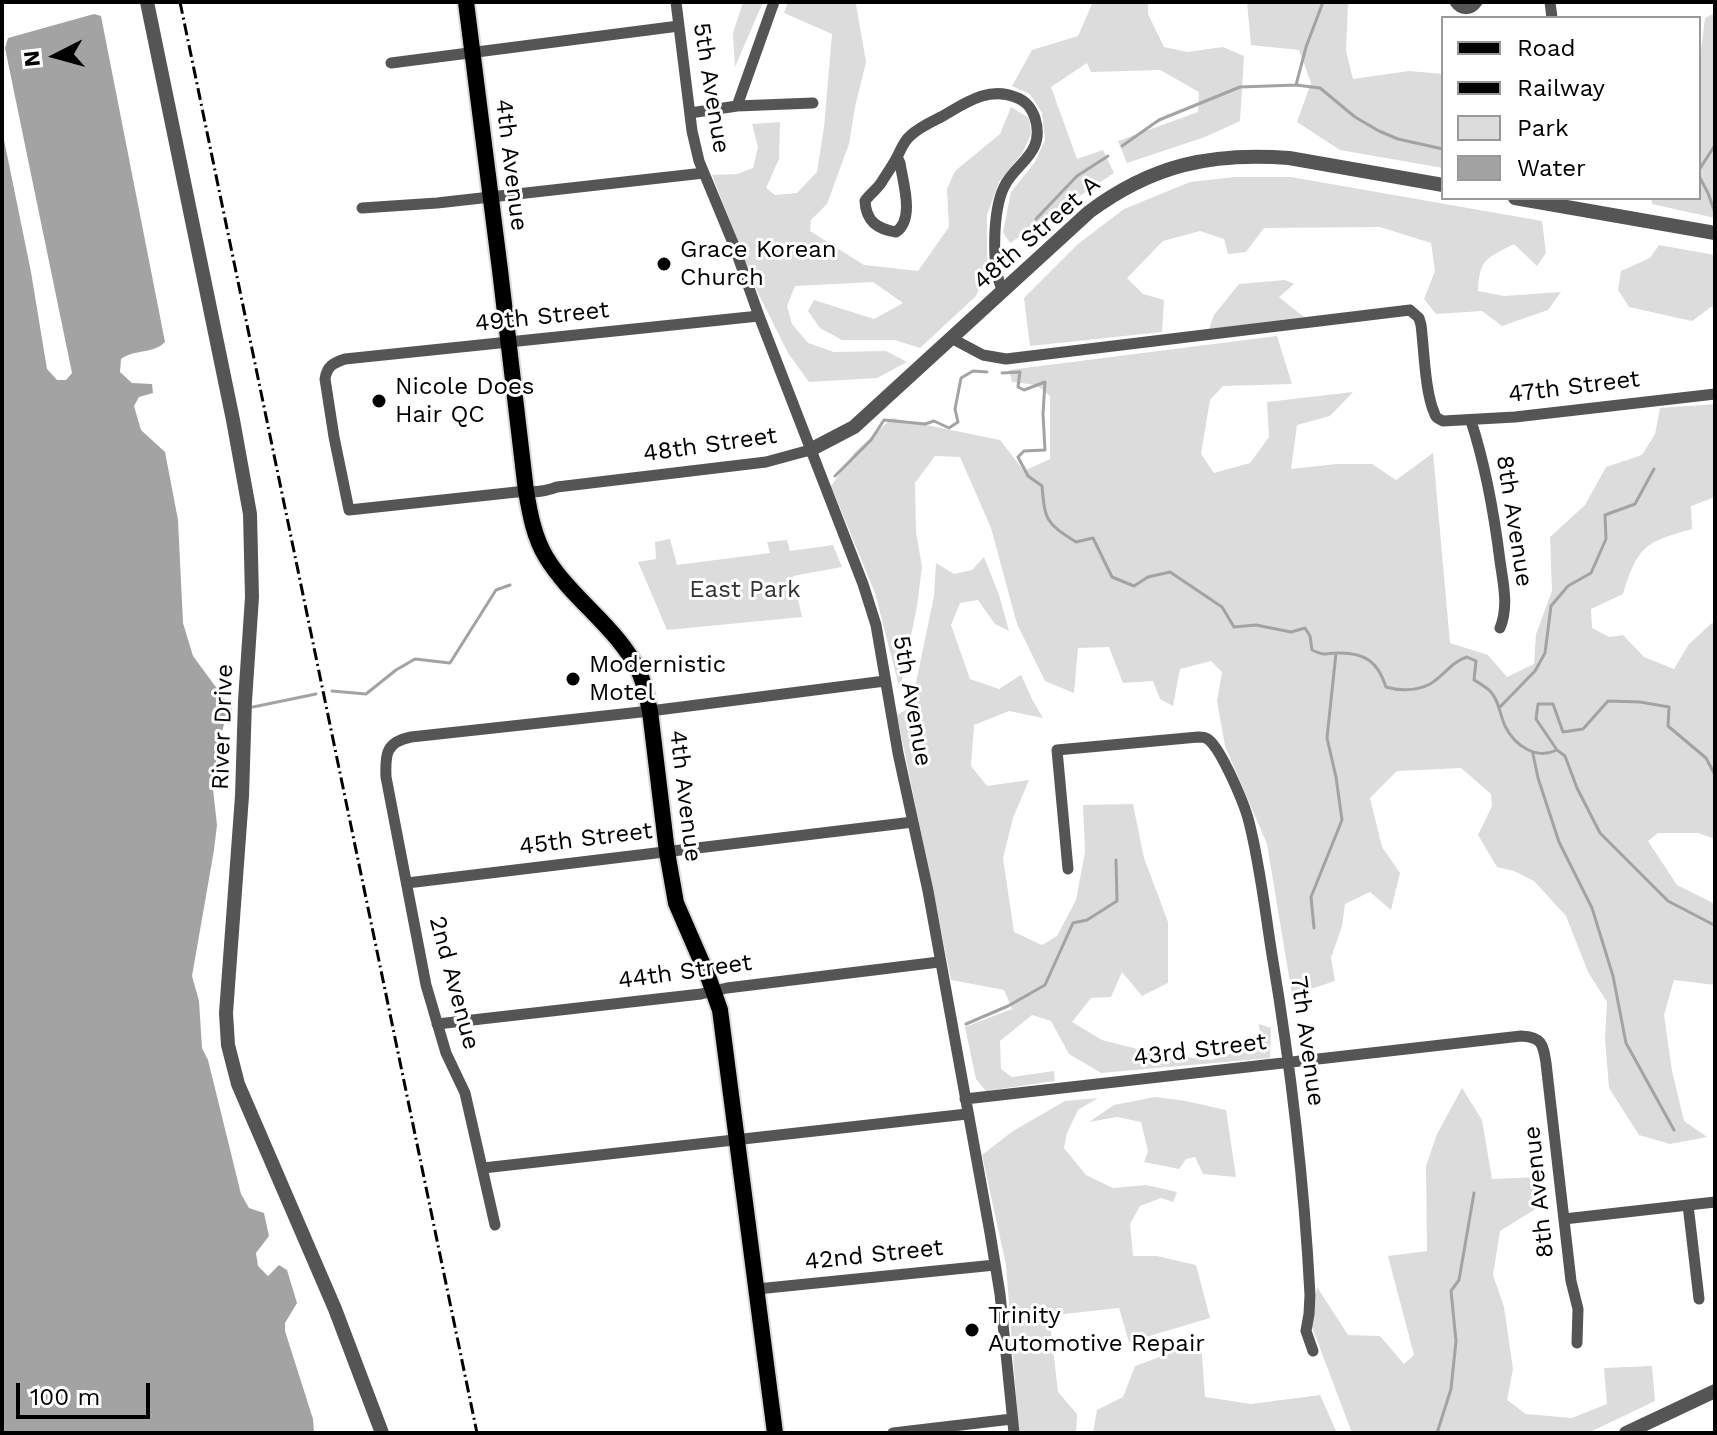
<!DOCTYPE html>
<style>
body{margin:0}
#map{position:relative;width:1717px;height:1435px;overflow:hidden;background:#fff;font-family:"Work Sans",sans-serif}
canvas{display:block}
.frame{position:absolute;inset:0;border:4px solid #000;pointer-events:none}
.legend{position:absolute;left:1441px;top:16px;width:260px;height:184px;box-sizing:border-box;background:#fff;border:2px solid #999;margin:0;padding:10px 14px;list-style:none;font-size:24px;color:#000}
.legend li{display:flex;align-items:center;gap:16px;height:40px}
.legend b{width:40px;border:2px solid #999}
.north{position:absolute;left:16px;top:16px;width:80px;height:80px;-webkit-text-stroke:6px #fff;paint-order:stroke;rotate:264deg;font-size:22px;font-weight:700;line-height:32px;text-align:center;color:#000}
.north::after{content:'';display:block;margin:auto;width:28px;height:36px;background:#000;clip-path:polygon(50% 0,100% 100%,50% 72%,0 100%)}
.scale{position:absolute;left:16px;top:1383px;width:134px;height:36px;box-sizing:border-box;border:4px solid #000;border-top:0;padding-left:10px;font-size:24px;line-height:28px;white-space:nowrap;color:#000;-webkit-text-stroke:6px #fff;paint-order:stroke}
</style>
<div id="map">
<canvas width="1717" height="1435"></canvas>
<div class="frame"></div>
<ul class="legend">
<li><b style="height:10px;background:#000"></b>Road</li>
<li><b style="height:10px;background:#000"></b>Railway</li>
<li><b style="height:22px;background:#dcdcdc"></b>Park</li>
<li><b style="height:22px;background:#a3a3a3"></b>Water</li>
</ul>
<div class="north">N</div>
<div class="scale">100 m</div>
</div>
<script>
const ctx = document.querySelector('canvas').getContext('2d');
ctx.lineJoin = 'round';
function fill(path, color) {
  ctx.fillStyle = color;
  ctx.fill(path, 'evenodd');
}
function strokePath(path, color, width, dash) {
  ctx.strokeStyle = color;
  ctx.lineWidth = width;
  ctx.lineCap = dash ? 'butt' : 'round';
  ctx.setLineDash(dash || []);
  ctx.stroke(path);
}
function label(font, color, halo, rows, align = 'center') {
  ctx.font = font + ' "Work Sans",sans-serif';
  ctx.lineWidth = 6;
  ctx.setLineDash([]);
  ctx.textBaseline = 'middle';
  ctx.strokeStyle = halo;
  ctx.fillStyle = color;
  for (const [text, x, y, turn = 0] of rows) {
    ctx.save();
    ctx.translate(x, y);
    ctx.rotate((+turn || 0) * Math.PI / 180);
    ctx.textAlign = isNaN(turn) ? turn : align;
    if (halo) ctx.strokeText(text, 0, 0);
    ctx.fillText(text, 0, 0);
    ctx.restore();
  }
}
const green = new Path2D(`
 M743 2H763L735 67 733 33Z
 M788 2H855L856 4 866 62 855 107 849 144 827 204 811 220 810 231 864 265 918 271 949 227 947 189 955 171 1000 134 1011 107 1029 118 1031 134 1023 152 999 182 987 215V272L976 296 920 348 895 340H842L820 328 808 311 814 300 874 319 903 303 873 282 795 286 787 306 792 324 808 343 834 352 886 351 907 362 877 378 809 382 788 353 756 289 712 175 737 174 753 168 758 147 752 124 780 122 779 159 766 188 775 195 797 193 817 172 824 127 832 34 784 13Z
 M1093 2H1148V14L1164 47 1187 52 1223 47 1244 56 1240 121 1205 137 1127 163 1118 141 1198 112 1199 92 1160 70 1091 72 1087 63 1051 87 1077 159 1103 150 1114 173 1010 243 1003 232 1011 192 1035 162 1045 140 1042 113 1030 94 1012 86 1032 50 1078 36Z
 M1247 2H1352L1348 4 1346 51 1353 79 1409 71 1443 74V168L1340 150 1297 122 1311 83 1299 50 1251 45Z
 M1715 13V218L1652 204 1651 198H1699V66L1705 18Z
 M1235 177H1291L1542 221 1546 253 1537 266 1514 244C1487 258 1479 259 1478 291L1504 296 1561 292 1548 310 1502 326 1482 311 1436 314 1424 299 1435 271 1431 243 1380 227 1264 228 1246 252 1228 254 1224 239 1200 231 1163 241 1127 278 1143 294 1164 300 1162 332 1030 346 1024 298 1078 244 1124 209 1190 182Z
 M1659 245 1715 255V308L1711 307 1692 321 1629 307 1618 290 1621 271 1650 258Z
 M1285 280 1294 284 1279 297 1304 317 1209 329 1214 315 1239 284Z
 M1277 336 1292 384 1223 386 1210 400 1201 454 1214 473 1250 463 1269 437 1267 402 1353 392 1330 416 1297 425 1291 469 1337 464H1372L1396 480 1433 453 1450 643 1488 655 1507 677 1534 664 1536 634 1552 591 1550 537 1585 505 1606 467 1642 455 1655 434 1660 408 1715 404V497L1691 506 1692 529C1645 542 1638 546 1623 594L1591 609 1592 628 1609 637 1623 635 1644 657 1674 669 1689 644 1712 623H1715V839L1698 833H1658L1648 841 1677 885 1715 904V985L1674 980 1664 1015 1672 1071 1684 1121 1707 1137 1670 1144 1639 1135 1609 1088 1605 1039 1607 1002 1588 972 1566 916 1534 881 1514 871 1497 867 1478 835 1492 806 1491 794 1461 768 1397 771 1370 798 1382 847 1400 873 1391 910 1370 892 1345 904 1342 926 1331 958 1335 981 1292 995 1267 844 1225 746 1217 701 1222 672 1211 661 1180 669 1173 706 1160 699 1153 681 1123 683 1109 647 1078 648 1074 693 1045 681 1017 624 991 528 960 457 935 456 915 483 916 532 922 567 917 606 900 690 875 593 831 486 855 452 892 418 1000 440 1024 471 1050 459V396L1036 385 1012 382 1009 370Z
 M670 539 677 565 770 553 767 542 787 540 790 551 833 545 842 567 793 576 802 617 667 630 638 562 656 559 655 542Z
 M984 557 999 595 1009 631 995 624 978 600 960 603 951 625 970 679 999 689 1021 675 1033 701 1043 718 1009 711 974 725 971 766 987 786 1029 780 1013 818 1003 858 1014 932 1042 945 1057 936 1076 900 1085 852 1083 805 1133 804 1144 858 1168 922V983L1142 996 1122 972 1111 997 1091 998 1072 1022 1102 1040 1153 1053 1211 1060 1261 1044 1259 1024 1271 1028 1270 1058 1101 1073 1069 1054 1051 1021 1032 1015 1000 1041 1001 1069 1012 1077 1054 1071 1055 1081 986 1091 976 1079 965 1027 1012 1009 1004 990 951 980 897 715 911 707 934 596 936 563 954 574 972 570Z
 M1462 1088 1482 1120 1492 1179 1537 1177V1208L1500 1231 1493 1275 1504 1307 1513 1369 1507 1400 1526 1414 1572 1418 1607 1404 1604 1368 1652 1366 1655 1401 1588 1433H1352L1312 1327 1317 1287 1348 1335 1380 1336 1404 1364 1414 1355 1388 1256 1427 1251 1426 1166 1437 1134Z
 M1155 1097 1186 1101 1226 1110 1236 1177 1203 1174 1195 1157 1186 1159 1179 1169 1144 1162 1148 1151 1141 1122 1117 1117 1089 1122 1114 1105Z
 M1098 1098 1078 1110 1067 1133 1064 1148 1086 1175 1113 1188 1146 1185 1177 1192 1173 1202 1161 1198 1140 1206 1130 1224 1133 1256H1157L1196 1265 1210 1318 1129 1342 1119 1308 1064 1314 1050 1323 1058 1392 1077 1414 1076 1433H1019L1006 1265 982 1155 1013 1131 1065 1101Z
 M1201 1342 1205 1397 1251 1404 1320 1395 1337 1433H1093L1097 1410 1123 1397 1135 1366Z`);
const water = new Path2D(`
 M94 14 101 16 165 342C154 354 134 349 121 359L120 372 132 383 152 384 153 393 139 397 134 406 141 430 165 452 178 520 183 623 193 656 232 709 224 724 217 753 213 789 217 825 214 850 192 976 199 1001 202 1048 208 1060 241 1194 249 1208 264 1213 269 1236 256 1253 258 1266 268 1276 279 1265 287 1270 297 1303 285 1323V1331L313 1419 314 1433H2V130L31 272 47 369 57 380H66L72 373 5 48 8 38Z`);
const stream = new Path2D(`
 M1296 85 1306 47 1323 2
 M1122 146 1159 120 1240 87 1296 85 1320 88 1355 117 1379 131 1398 139 1443 149
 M1699 170 1715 145
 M1699 176 1708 193 1715 213
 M1036 219 1077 176 1108 156
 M1002 373 1020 372 1018 387 1024 390 1045 382 1043 414 1045 450 1024 451 1018 457 1028 476 1042 486C1045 521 1046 523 1076 542L1093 538 1112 577 1134 586 1148 577 1170 572 1222 607 1234 627 1256 625 1291 632 1305 628 1310 636 1312 650C1328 657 1322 653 1337 653 1365 652 1378 662 1386 687 1399 691 1417 691 1430 684 1444 676 1451 662 1467 657L1476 661 1474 680C1479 683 1486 687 1490 691 1499 700 1500 715 1505 726 1515 746 1536 760 1557 750L1536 719 1538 704H1553L1563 732 1583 729 1608 701 1640 702 1669 707 1668 726 1706 758 1715 775
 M835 476 871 440 884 420 925 424 934 421 949 428 958 422 955 409 961 378 973 371 987 372
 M332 691 366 694 396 670 415 659 450 663 496 590 510 585
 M253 707 316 694
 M1500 707 1535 671 1545 653 1551 606 1568 586 1591 573 1606 539 1605 515 1635 504 1654 469
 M1557 750 1565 756 1577 788 1600 833 1668 901 1714 925
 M1533 754 1538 778 1559 842 1592 908 1613 976 1626 1043 1674 1130
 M1314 928 1311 897 1342 820 1336 777 1327 738 1336 653
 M966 1024 1008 1006 1045 985 1073 923 1087 920 1117 901 1116 860
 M1437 1433 1451 1389 1456 1341 1451 1291 1459 1280 1474 1193`);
const minor = new Path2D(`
 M676 2 692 131 699 161 733 243 759 316 863 584 876 625 898 753 928 891 990 1233 1000 1294 1014 1433
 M1455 2C1461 11 1471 11 1477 2
 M1550 2 1552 18
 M391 63 679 26
 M737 106 774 2
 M690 113 737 106 813 103
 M897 157 900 163C903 183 915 219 896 232 877 229 866 221 865 201 870 194 876 190 881 183 886 175 893 165 897 157 901 150 903 142 910 136 918 128 931 122 941 117 964 104 988 86 1015 97 1026 101 1031 107 1035 118 1046 154 1015 163 1004 187 993 210 991 266 1002 289
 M362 208 437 203 704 173
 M759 316 345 359C333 363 327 366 325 379L334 437 349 510 526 491C537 493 546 491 557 487L766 462 810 450
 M951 338 983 355 1006 359 1410 310 1419 318 1421 325C1424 348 1425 392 1434 412 1436 419 1438 418 1443 421L1515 417 1715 394
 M1471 421C1486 467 1494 513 1500 561 1503 583 1509 606 1500 628
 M1068 869 1057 750 1198 737C1203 737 1205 737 1209 740 1222 751 1245 805 1249 822 1260 865 1265 911 1272 955 1291 1068 1304 1180 1310 1295L1309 1314 1306 1331 1313 1351
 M407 883 913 822
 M437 1024 701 994 727 988 939 962
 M965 1099 1521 1036C1542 1037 1543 1044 1546 1063L1571 1281 1578 1309 1577 1343
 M483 1168 967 1114
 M1688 1205 1699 1299
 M1564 1219 1715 1202
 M495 1225 465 1093 446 1053 426 985 386 777C385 754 386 742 411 737L650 711 885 681
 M757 1289 995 1265
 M893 1433 1012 1419`);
const tertiary = new Path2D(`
 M147 2 233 420 250 514 252 597 245 701 242 796 226 1013 228 1045 238 1084 335 1309 382 1433
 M1515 198 1715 233
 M810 450 854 427 1089 212C1152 165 1211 152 1289 158L1443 185
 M1626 1433 1715 1391`);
const primary = new Path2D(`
 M466 2 500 270 526 491C530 514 534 537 546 557 572 600 619 628 640 674 645 686 647 699 650 711L667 852 676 903 709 979 720 1010 775 1433`);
const rail = new Path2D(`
 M180 2 477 1433`);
const markers = [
 [664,264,8,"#000"],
 [379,401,8,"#000"],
 [573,679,8,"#000"],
 [972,1330,8,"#000"]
];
const streetNames = [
 ["5th Avenue",711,88,81],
 ["4th Avenue",511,165,83],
 ["48th Street A",1037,233,-41],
 ["49th Street",542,317,-6],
 ["47th Street",1574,387,-7],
 ["48th Street",710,445,-8],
 ["8th Avenue",1514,521,81],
 ["5th Avenue",912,701,80],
 ["River Drive",223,727,-88],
 ["4th Avenue",685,796,83],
 ["45th Street",586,839,-7],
 ["44th Street",685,972,-8],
 ["2nd Avenue",454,983,75],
 ["7th Avenue",1307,1041,82],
 ["43rd Street",1200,1050,-7],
 ["8th Avenue",1539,1192,-96],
 ["42nd Street",874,1255,-6]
];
const poiNames = [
 ["Grace Korean",680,250],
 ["Church",680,278],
 ["Nicole Does",395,387],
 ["Hair QC",395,415],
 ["Modernistic",589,665],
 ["Motel",589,693],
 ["Trinity",988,1316],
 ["Automotive Repair",988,1344]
];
const parkNames = [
 ["East Park",745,590]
];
fill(green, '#dcdcdc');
fill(water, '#a3a3a3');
strokePath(stream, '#a3a3a3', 3);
strokePath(primary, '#dbdbdb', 20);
strokePath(minor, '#555', 11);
strokePath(tertiary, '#555', 14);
strokePath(primary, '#000', 16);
strokePath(rail, '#000', 3, [12, 4, 2, 4]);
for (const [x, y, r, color] of markers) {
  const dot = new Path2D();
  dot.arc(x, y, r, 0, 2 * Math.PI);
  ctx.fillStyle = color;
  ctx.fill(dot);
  strokePath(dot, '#fff', 3);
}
label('24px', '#000', '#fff', streetNames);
label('24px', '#000', '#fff', poiNames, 'left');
label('24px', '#333', '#fff', parkNames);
</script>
